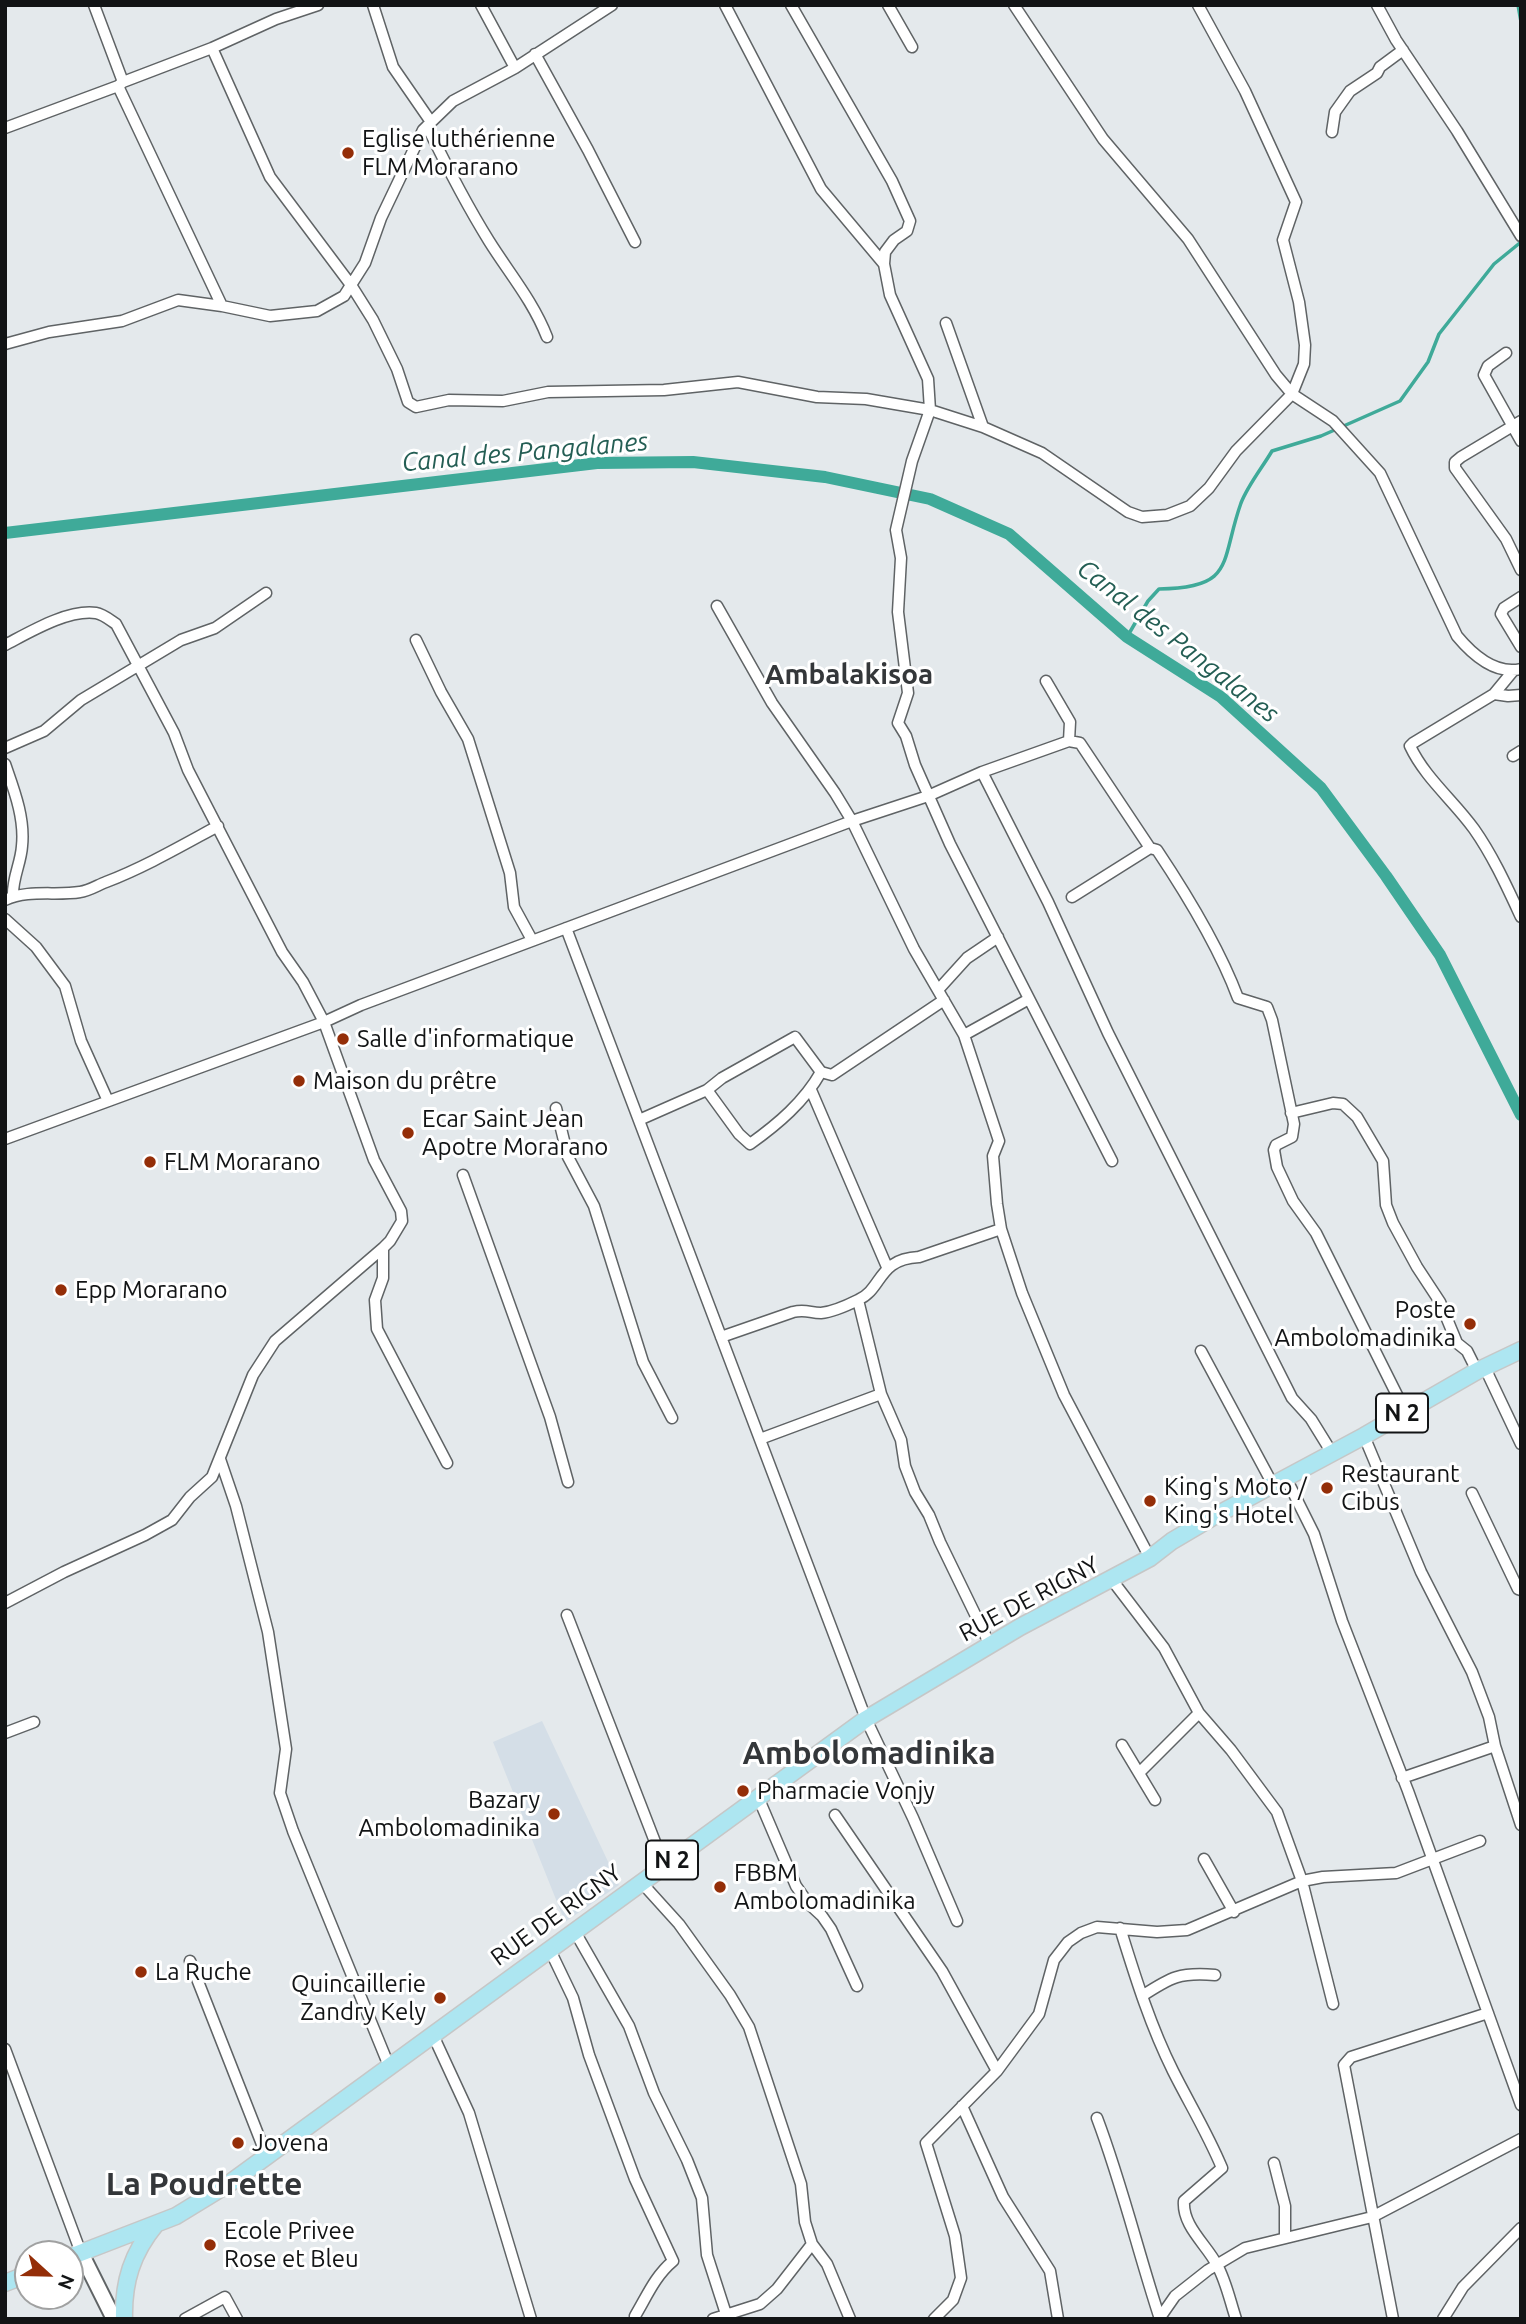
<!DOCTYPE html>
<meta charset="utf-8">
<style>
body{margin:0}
#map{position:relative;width:1526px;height:2324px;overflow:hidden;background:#e4e9ec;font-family:Ubuntu,sans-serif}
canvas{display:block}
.frame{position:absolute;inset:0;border:7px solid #121415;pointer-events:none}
.north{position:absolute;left:14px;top:2240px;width:70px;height:70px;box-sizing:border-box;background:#fff;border:2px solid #a0a1a1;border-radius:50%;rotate:112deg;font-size:19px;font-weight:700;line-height:28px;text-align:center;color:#121415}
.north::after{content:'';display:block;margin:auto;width:24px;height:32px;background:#942e08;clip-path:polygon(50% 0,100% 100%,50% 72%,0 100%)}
</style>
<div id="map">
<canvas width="1526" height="2324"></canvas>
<div class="frame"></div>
<div class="north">N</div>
</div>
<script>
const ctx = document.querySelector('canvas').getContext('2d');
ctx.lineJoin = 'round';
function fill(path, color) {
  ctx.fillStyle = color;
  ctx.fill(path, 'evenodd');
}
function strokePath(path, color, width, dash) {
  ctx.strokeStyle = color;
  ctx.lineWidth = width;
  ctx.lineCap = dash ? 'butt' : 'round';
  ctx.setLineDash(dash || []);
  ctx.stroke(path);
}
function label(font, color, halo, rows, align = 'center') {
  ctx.font = font + ' Ubuntu,sans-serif';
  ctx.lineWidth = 6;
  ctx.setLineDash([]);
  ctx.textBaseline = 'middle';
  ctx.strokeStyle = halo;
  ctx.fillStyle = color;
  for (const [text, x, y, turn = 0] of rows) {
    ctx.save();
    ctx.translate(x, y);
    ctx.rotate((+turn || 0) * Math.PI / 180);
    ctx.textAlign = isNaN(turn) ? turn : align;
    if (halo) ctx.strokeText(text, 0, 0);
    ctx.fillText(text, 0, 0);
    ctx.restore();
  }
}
const built = new Path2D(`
 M542 1721 619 1885 565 1922 493 1742Z`);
const stream = new Path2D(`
 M1518 5 1521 22
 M1127 637 1148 601 1159 589C1236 588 1220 562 1241 503 1248 485 1262 468 1272 451L1321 436 1400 401 1428 362 1439 334 1494 264 1521 242`);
const canal = new Path2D(`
 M5 533 597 463 693 462 825 477 930 499 1009 534 1127 637 1221 697 1321 788 1386 876 1440 955 1521 1115`);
const minor = new Path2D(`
 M94 5 123 82
 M373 5 393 67 431 122
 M481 5 515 68
 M725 5 821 189 884 264
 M791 5 892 181 910 221 907 231 894 240 885 252 884 264 890 295 928 379 930 410 912 461 896 530 901 558 898 612 908 693 898 723 906 736 915 765 950 844 1112 1161
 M888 5 912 47
 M1014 5 1103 139 1188 239 1276 375 1292 394 1333 421 1380 473 1457 636C1472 654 1495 675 1521 669
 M1377 5 1396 40 1457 131 1521 236
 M212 48 270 177 351 285 373 320 397 369 408 402 416 407 449 400 503 401 548 392 664 390 738 382 817 397 866 399 930 410 983 427 1042 453 1128 512 1142 517 1167 515 1190 506 1209 488 1236 451 1292 394 1304 364 1305 345 1299 302 1283 240 1296 202 1245 91 1198 5
 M535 54 588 150 635 242
 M118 86 222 306
 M427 126C446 165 466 204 489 241 509 273 533 301 547 337
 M5 128 118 86 123 82 212 48 276 19 318 5
 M1332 132 1335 112 1350 91 1377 73 1380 67 1403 50
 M946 323 983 427
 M5 344 49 332 122 321 178 300 222 306 270 316 317 311 344 296 365 263 381 218 423 130 453 101 515 68 612 5
 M1506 353 1488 366 1484 375 1521 441
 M1521 421 1461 457 1455 462V468L1506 539 1521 570
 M1521 597 1504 608 1501 614 1521 647
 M717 606 772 703 835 793 852 821 914 949 964 1035 999 1141 993 1156 997 1204 1001 1229 1022 1293 1064 1395 1150 1558
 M416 640 441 692 468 739 510 873 514 907 532 940
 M5 645C30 632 68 609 96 613 103 614 110 620 116 624L174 733 188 770 282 952 303 982 324 1022 374 1160 401 1211 402 1221 390 1241 383 1248 275 1341 253 1375 212 1477 190 1497 172 1520 145 1535 64 1572 5 1603
 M1046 681 1070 722 1069 741
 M1494 694 1513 671
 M1521 695 1508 696 1494 694 1413 743 1410 746C1425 778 1454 801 1474 829 1493 856 1507 887 1521 917
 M5 748 44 731 81 700 181 640 215 628 266 593
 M1513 756 1521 751
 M5 764C14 790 25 818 22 846 21 863 12 879 13 896
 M982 772 1048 902 1108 1033 1292 1398 1311 1419 1332 1453
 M1072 897 1150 848
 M5 900C28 889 56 896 80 892 89 891 98 885 106 882 145 867 181 846 218 826
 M5 919 36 947 65 986 81 1041 108 1101
 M566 928 866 1719 913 1818 957 1921
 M938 990 967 958 998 937
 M964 1035 1029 999
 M707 1090 739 1134 750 1144C778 1124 804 1102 821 1072
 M811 1090 887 1267
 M556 1108 568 1157 594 1206 643 1362 672 1418
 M1291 1113 1333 1103 1343 1104 1357 1117 1383 1161 1386 1205 1393 1223 1417 1267 1440 1302 1457 1343 1467 1351 1477 1371
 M639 1120 707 1090 722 1078 795 1037 821 1072 832 1075 944 1000
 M5 1139 324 1022 361 1005 852 821 928 796 982 772 1069 741 1080 743 1150 848 1157 850C1187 895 1219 947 1238 998L1267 1007 1272 1020 1294 1124 1292 1137 1276 1145 1274 1150 1277 1167 1293 1201 1316 1233 1405 1411
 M463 1175 550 1417 568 1482
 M383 1248V1278L375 1300 377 1329 447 1463
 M858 1300 881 1394 901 1440 905 1466 915 1492 929 1515 940 1542 990 1645
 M721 1337 793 1312C806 1309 810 1313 821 1313 832 1312 848 1305 858 1300 883 1289 877 1259 919 1257L1001 1229
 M1201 1351 1272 1483
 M1485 1368 1521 1444
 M1364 1436 1421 1572 1472 1672 1489 1717 1495 1746 1521 1825
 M760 1439 881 1394
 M220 1459 236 1506 268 1632 286 1749 280 1793 293 1831 389 2066
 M1286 1478 1314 1534 1342 1621 1408 1791 1521 2105
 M1472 1493 1518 1589 1521 1590
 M1112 1580 1164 1648 1199 1713 1231 1750 1277 1812 1302 1881 1333 2004
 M567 1615 664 1865
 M5 1733 34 1722
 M1122 1745 1155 1800
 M1139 1773 1199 1713
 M1402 1778 1495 1746
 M758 1797 796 1886 808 1903 822 1916 831 1929 857 1986
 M835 1815 942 1971 997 2071
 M1204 1859 1234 1912
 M641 1882 679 1924 730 1995 749 2027 801 2184 805 2222 812 2244 827 2264 850 2319
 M1120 1928C1135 1976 1150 2025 1173 2071 1189 2103 1208 2134 1222 2168L1184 2201C1182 2226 1207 2245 1217 2265 1226 2281 1230 2301 1236 2319
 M574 1930 629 2026 654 2093 687 2160 702 2198 707 2255 726 2314
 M549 1948 573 1998 589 2055 635 2179 673 2261C655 2276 647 2296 635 2316L636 2319
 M190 1961 267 2157
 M1142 1996C1171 1977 1180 1972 1215 1975
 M432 2033 469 2113 531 2319
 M5 2049 81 2253
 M962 2106 1003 2197 1050 2271 1058 2319
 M1097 2118C1122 2184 1138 2252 1160 2319
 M1274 2163 1285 2206V2238
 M185 2319 225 2297 237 2319
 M713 2319 760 2304 777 2289 812 2244
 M934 2319 953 2300 961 2278 955 2236 926 2143 997 2071 1039 2014 1054 1960 1068 1942 1081 1933 1097 1927 1157 1932 1187 1930 1302 1881 1323 1877 1396 1873 1480 1841
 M1159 2319 1175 2296 1208 2270 1245 2248 1372 2217 1521 2139
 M1393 2319 1344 2065 1351 2057 1488 2013
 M1443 2319 1463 2287 1521 2228`);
const secondary = new Path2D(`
 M81 2253 114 2319`);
const primary = new Path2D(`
 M70 2257 176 2216 230 2183 866 1719 1020 1627 1150 1558 1172 1541 1211 1518 1364 1436 1477 1371 1521 1350
 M5 2283 28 2274
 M124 2319C123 2282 132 2253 156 2224`);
const markers = [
 [348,153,7,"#942e08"],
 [343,1039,7,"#942e08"],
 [299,1081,7,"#942e08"],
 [408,1133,7,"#942e08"],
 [150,1162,7,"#942e08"],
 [61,1290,7,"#942e08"],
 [1470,1324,7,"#942e08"],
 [1327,1488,7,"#942e08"],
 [1150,1501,7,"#942e08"],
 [743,1791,7,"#942e08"],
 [554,1814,7,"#942e08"],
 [720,1887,7,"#942e08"],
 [141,1972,7,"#942e08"],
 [440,1998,7,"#942e08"],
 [238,2143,7,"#942e08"],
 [210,2245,7,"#942e08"]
];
const shields = [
 [1402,1413,52],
 [672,1860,52]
];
const shieldNames = [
 ["N 2",1402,1413],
 ["N 2",672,1860]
];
const poiNames = [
 ["Eglise luthérienne",362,139],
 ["FLM Morarano",362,167],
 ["Salle d'informatique",357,1039],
 ["Maison du prêtre",313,1081],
 ["Ecar Saint Jean",422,1119],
 ["Apotre Morarano",422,1147],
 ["FLM Morarano",164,1162],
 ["Epp Morarano",75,1290],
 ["Poste",1456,1310,"right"],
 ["Ambolomadinika",1456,1338,"right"],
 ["Restaurant",1341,1474],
 ["Cibus",1341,1502],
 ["King's Moto /",1164,1487],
 ["King's Hotel",1164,1515],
 ["Pharmacie Vonjy",757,1791],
 ["Bazary",540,1800,"right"],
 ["Ambolomadinika",540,1828,"right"],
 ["FBBM",734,1873],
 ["Ambolomadinika",734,1901],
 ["La Ruche",155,1972],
 ["Quincaillerie",426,1984,"right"],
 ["Zandry Kely",426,2012,"right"],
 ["Jovena",252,2143],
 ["Ecole Privee",224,2231],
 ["Rose et Bleu",224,2259]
];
const streetNames = [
 ["RUE DE RIGNY",1029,1599,-28],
 ["RUE DE RIGNY",556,1915,-36]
];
const waterNames = [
 ["Canal des Pangalanes",525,452,-5],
 ["Canal des Pangalanes",1178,641,38]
];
const quarterNames = [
 ["Ambalakisoa",849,675]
];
const districtNames = [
 ["Ambolomadinika",869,1753],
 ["La Poudrette",204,2184]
];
fill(built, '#d4dee7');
strokePath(stream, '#3faa99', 3.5);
strokePath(canal, '#3faa99', 12);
strokePath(minor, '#5f6365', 13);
strokePath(secondary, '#5f6365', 18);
strokePath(primary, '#c6c7c7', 19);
strokePath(minor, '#fff', 10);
strokePath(secondary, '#fff', 14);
strokePath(primary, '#ade6f1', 16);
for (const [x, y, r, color] of markers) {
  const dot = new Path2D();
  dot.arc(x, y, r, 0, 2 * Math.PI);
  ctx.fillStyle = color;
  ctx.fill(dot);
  strokePath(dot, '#fff', 2.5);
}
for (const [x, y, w] of shields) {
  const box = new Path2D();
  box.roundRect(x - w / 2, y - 19.5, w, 39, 5);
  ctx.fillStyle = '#fff';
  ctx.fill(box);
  strokePath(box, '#121415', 2);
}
label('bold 23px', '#121415', null, shieldNames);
label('24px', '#121415', '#fff', poiNames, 'left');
label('24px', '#121415', '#fff', streetNames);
label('italic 26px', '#245e54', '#fff', waterNames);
label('bold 28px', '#34373a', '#fff', quarterNames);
label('bold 32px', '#34373a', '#fff', districtNames);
</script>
